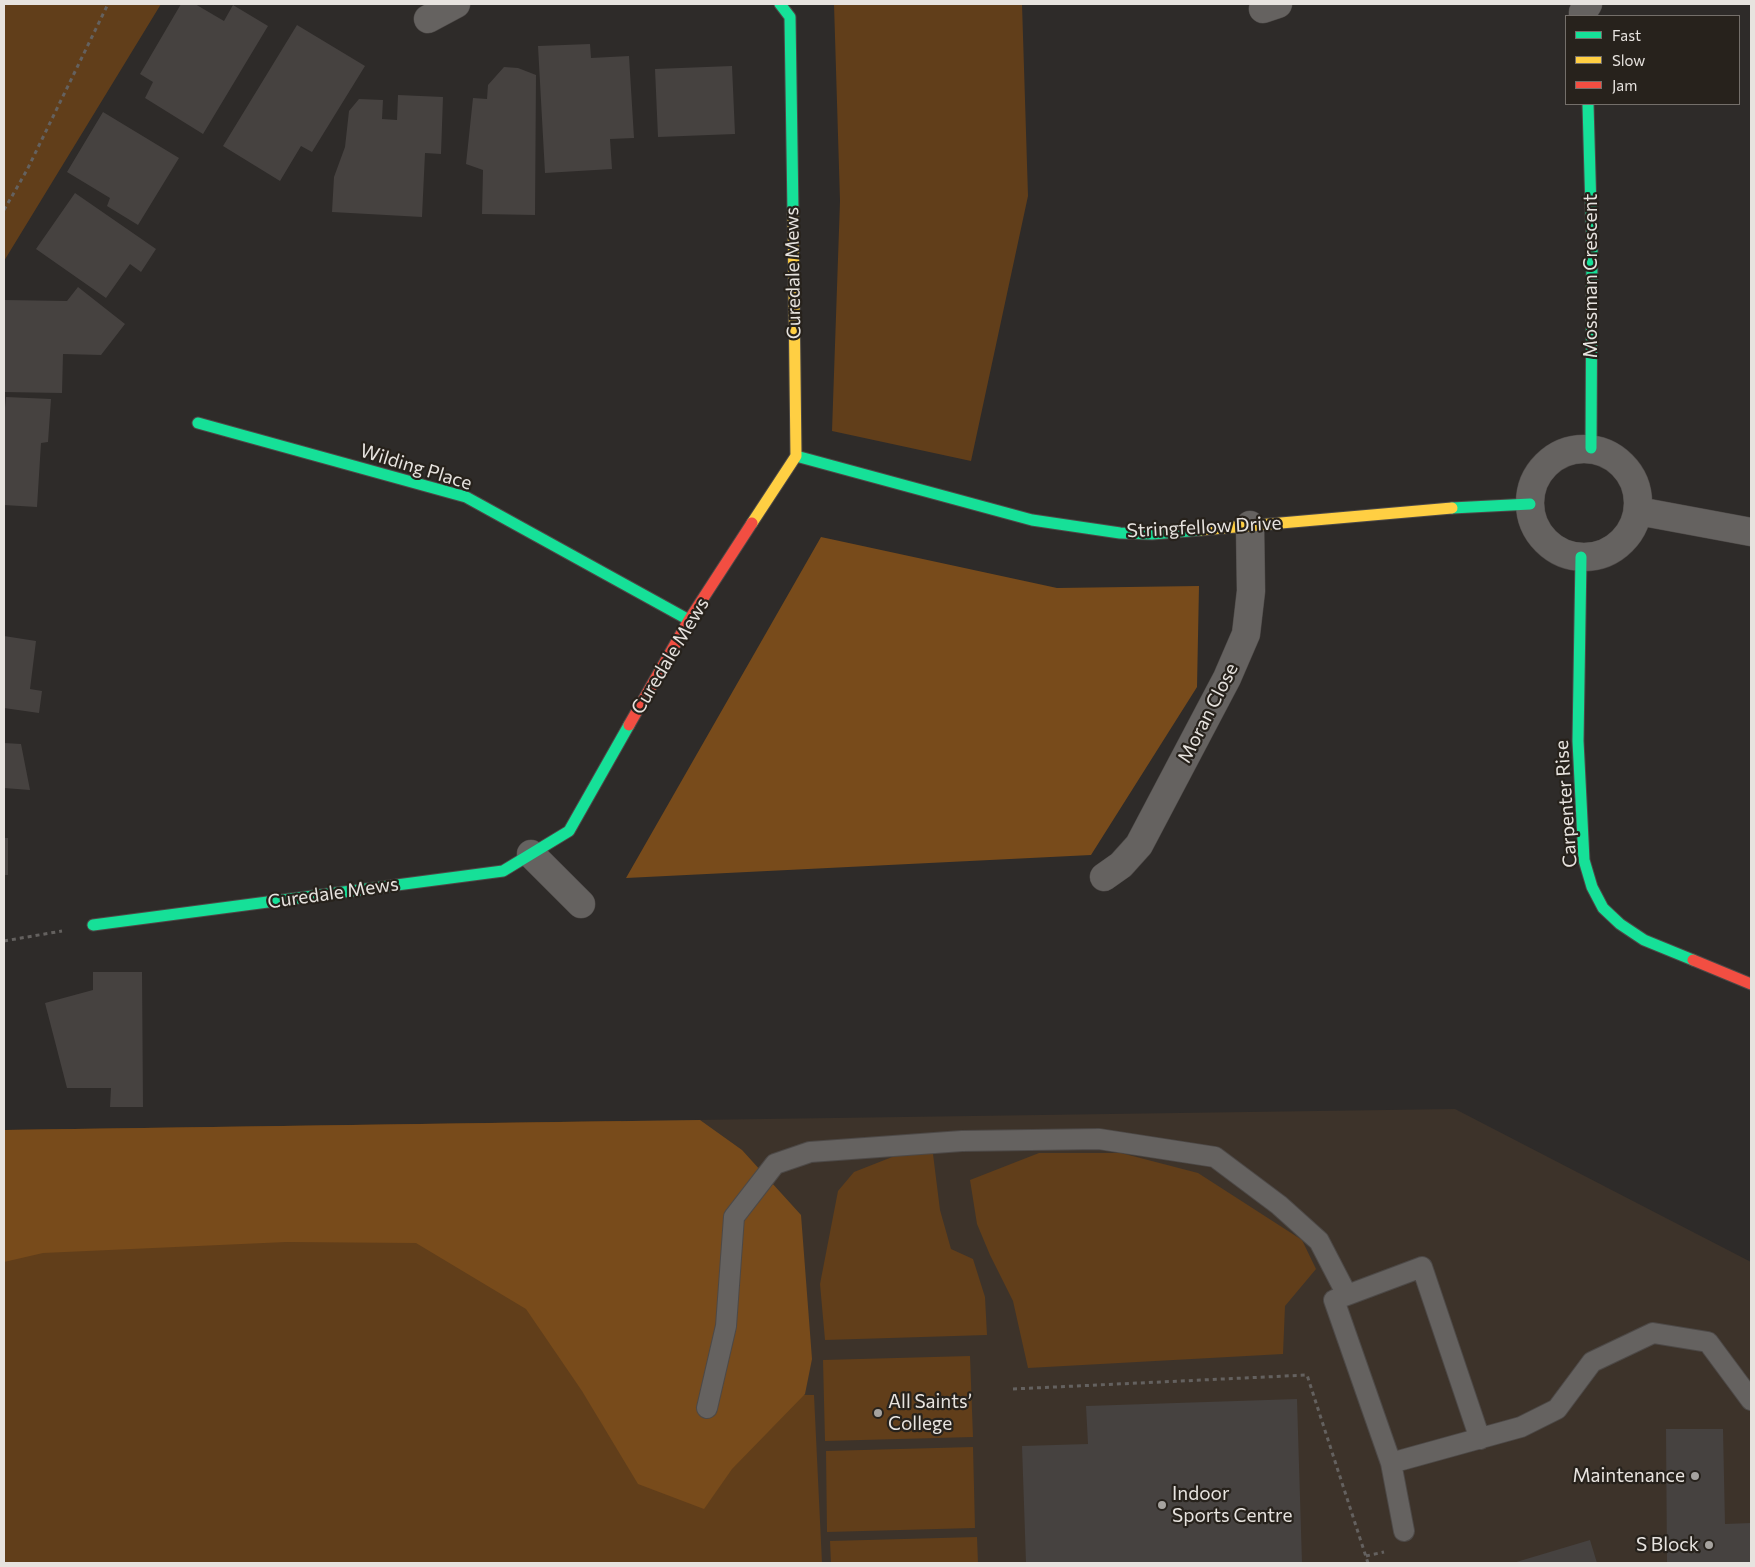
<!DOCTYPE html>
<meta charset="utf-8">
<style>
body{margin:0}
#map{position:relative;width:1755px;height:1567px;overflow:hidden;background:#2e2b29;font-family:Commissioner,sans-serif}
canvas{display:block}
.frame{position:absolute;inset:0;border:5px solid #e7e3df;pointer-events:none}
.legend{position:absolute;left:1565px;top:15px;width:175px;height:90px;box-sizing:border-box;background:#27221c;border:1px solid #746f6a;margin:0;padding:6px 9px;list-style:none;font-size:15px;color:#e7e3df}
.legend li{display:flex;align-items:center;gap:10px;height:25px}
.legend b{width:25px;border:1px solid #746f6a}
</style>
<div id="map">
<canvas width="1755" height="1567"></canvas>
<div class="frame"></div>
<ul class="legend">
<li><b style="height:6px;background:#16e098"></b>Fast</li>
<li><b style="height:6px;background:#ffcf43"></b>Slow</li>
<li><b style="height:6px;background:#f24e42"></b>Jam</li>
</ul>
</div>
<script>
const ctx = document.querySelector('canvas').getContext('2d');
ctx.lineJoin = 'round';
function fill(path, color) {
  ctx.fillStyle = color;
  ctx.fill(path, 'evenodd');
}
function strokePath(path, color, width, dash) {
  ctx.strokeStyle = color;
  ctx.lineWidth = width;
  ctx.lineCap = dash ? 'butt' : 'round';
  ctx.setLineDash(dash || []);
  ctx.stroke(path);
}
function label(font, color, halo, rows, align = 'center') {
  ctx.font = font + ' Commissioner,sans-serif';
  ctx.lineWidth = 4.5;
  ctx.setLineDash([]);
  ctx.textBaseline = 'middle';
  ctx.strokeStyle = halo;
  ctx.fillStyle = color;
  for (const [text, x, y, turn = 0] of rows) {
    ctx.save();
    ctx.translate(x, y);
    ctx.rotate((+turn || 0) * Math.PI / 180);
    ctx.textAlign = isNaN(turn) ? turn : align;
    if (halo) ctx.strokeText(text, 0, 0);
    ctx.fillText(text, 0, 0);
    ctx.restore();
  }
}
const built = new Path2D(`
 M1455 1109 1751 1262V1563H4V1130Z`);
const green = new Path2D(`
 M4 4H161L4 261Z
 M834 4H1022L1028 196 971 461 832 431 840 201Z
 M621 1121 628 1393 814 1395 822 1563H4V1130Z
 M910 1150 933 1154 940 1210 951 1249 973 1259 985 1297 987 1335 825 1340 820 1284 838 1191 854 1172Z
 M1039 1153H1121L1198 1173 1302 1240 1316 1269 1285 1306 1283 1354 1028 1368 1013 1301 990 1255 977 1224 970 1180Z
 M970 1356 973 1437 825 1441 823 1360Z
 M973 1447 975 1528 827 1532 826 1451Z
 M977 1537 978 1563H831L830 1541Z`);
const forest = new Path2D(`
 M821 537 1057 588 1199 586 1197 687 1091 855 626 878Z
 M700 1120 742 1150 801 1215 812 1359 805 1394 732 1469 704 1509 638 1484 582 1391 526 1309 416 1243 286 1242 43 1253 4 1262V1130Z`);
const building = new Path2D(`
 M181 4H195L224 21 233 5 268 26 203 134 145 98 153 82 140 74Z
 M297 25 365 66 312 152 301 146 280 181 223 146Z
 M590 44 591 58 629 56 634 138 610 139 612 169 545 173 538 46Z
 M732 66 735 134 658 137 655 69Z
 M504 67 518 68 536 75 535 215 482 214 483 170 466 164 473 98 487 99 488 85Z
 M398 95 443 97 441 154 425 153 422 217 332 212 334 177 345 147 349 111 359 99 383 100 382 119 397 120Z
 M103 112 179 158 138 225 107 206 110 198 67 172Z
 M75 193 156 249 141 272 130 264 106 298 36 249Z
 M78 287 125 324 101 355 63 354 62 393 4 392V300L67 301Z
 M6 397 51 399 48 442 41 443 37 507 4 505V418Z
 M4 636 36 641 30 689 42 691 39 713 4 708Z
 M4 743 21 744 30 790 4 788Z
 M4 838H8V875H4Z
 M93 972H142L143 1107H110L111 1088H67L45 1003 93 990Z
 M1297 1399 1302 1563H1026L1022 1446 1088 1444 1086 1406Z
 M1666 1429H1723L1725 1524 1751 1523V1563H1667Z
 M1590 1540 1597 1563H1513Z`);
const path = new Path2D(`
 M4 210 27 170 108 4
 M4 941 62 931
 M1013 1389 1307 1375 1368 1563
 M1366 1556 1384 1552`);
const lane = new Path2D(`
 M707 1408 726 1326 734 1217 775 1164 810 1152 962 1141 1099 1139 1215 1157 1279 1205 1319 1241 1347 1295
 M1480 1439 1422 1267 1334 1300 1391 1463 1521 1427 1557 1409 1592 1362 1653 1333 1708 1342 1751 1400
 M1391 1463 1404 1531`);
const street = new Path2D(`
 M1263 9 1278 4
 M1583 16V12L1588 4
 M428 19 456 4
 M1530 503a54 54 0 1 1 108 0a54 54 0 1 1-108 0Z
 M1638 511 1751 532
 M531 854 581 904
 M1104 877 1121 865 1139 845 1227 678 1246 634 1251 591 1250 525`);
const fast = new Path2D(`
 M780 4 790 17 793 213
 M1588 104 1592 247 1591 448
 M198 423 466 497 689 620
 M796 456 1032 520 1120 533 1152 534 1201 530
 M1452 508 1530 504
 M1581 557 1578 741 1584 860 1592 887 1603 908 1620 924 1644 940 1693 960
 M93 925 503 871 569 831 629 725`);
const slow = new Path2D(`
 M752 523 796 456 793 213
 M1201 530 1452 508`);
const jam = new Path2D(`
 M629 725 689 620 752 523
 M1693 960 1751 984`);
const markers = [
 [878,1413,5,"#a6a39f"],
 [1695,1476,5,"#a6a39f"],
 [1162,1505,5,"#a6a39f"],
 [1709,1545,5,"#a6a39f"]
];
const streetNames = [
 ["Curedale Mews",793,273,-91],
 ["Mossman Crescent",1591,276,-90],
 ["Wilding Place",416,467,17],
 ["Stringfellow Drive",1204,527,-3],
 ["Curedale Mews",670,656,-59],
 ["Moran Close",1208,713,-63],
 ["Carpenter Rise",1566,804,-94],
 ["Curedale Mews",333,893,-8]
];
const poiNames = [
 ["All Saints’",888,1402],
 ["College",888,1424],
 ["Maintenance",1685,1476,"right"],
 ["Indoor",1172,1494],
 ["Sports Centre",1172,1516],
 ["S Block",1699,1545,"right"]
];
fill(built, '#3d332a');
fill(green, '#613e1a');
fill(forest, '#784b1b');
fill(building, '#464240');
strokePath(lane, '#4d4947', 22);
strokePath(street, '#4d4947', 29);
strokePath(fast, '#4d4947', 13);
strokePath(slow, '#4d4947', 13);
strokePath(jam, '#4d4947', 13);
strokePath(path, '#64615f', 3, [4, 4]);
strokePath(lane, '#656260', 20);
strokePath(street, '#656260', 28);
strokePath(fast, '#16e098', 11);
strokePath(slow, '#ffcf43', 11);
strokePath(jam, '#f24e42', 11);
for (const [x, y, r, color] of markers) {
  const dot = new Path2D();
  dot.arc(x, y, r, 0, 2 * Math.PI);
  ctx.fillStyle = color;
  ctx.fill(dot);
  strokePath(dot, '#27221c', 2);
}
label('19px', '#e7e3df', '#27221c', streetNames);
label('19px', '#e7e3df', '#27221c', poiNames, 'left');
</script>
